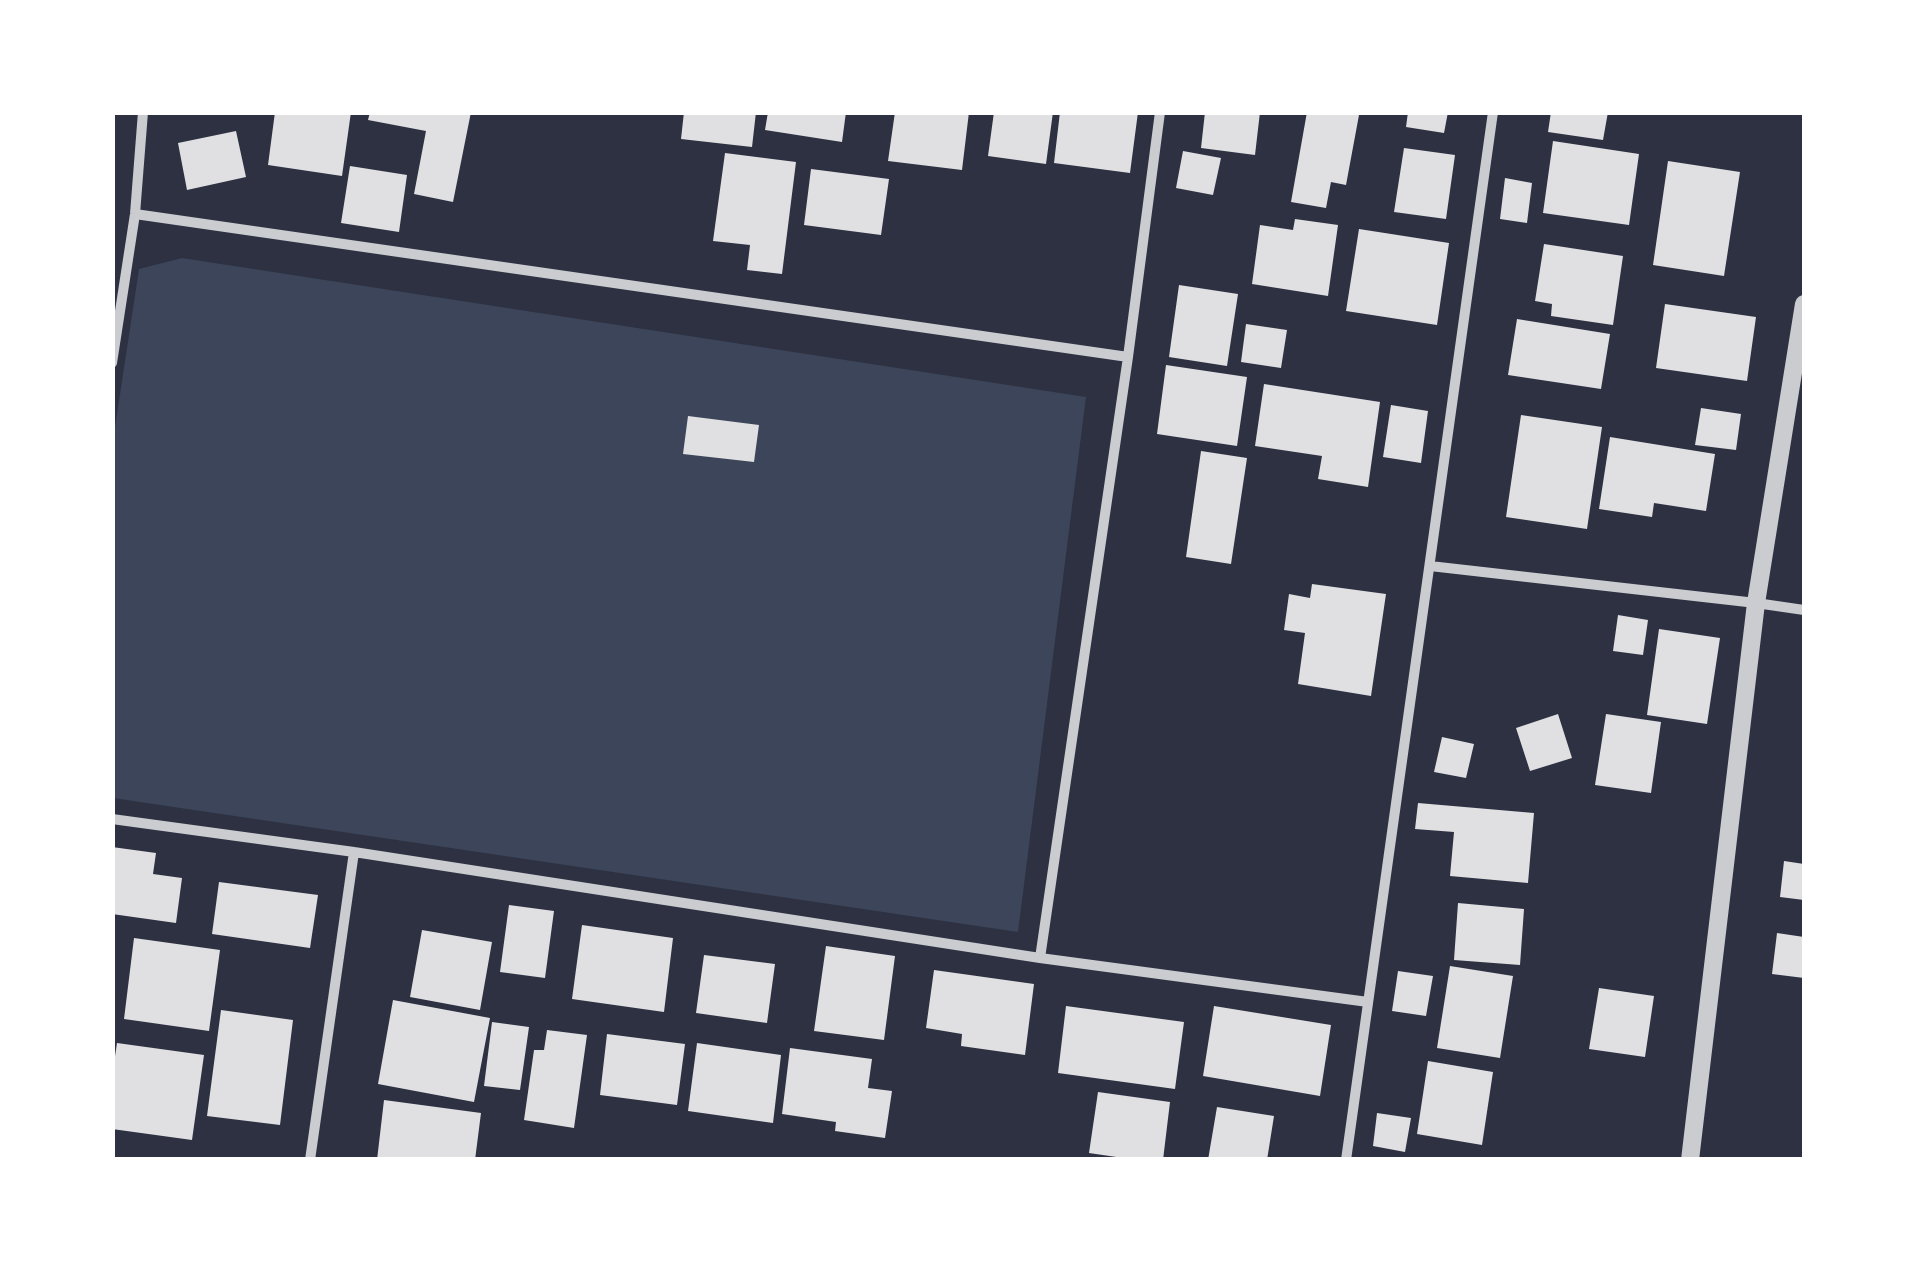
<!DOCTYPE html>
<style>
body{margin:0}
#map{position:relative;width:1917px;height:1272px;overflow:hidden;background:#2d3142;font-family:"Source Serif 4",serif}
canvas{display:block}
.frame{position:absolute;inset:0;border:115px solid #fff;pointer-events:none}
</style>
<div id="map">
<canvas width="1917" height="1272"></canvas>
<div class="frame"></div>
</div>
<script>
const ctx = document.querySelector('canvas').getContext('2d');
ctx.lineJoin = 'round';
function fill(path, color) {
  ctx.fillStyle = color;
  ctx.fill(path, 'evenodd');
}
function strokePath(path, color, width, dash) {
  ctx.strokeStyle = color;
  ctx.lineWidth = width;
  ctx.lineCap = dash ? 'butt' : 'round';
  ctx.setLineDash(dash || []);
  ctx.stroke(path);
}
const green = new Path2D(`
 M182 258 1086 397 1018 932 113 798 112 447 139 269Z`);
const building = new Path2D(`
 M275 112H351L342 176 268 165Z
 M370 112H471L453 202 414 194 426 131 368 120Z
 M684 112H756L752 147 681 139Z
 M768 112H846L842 142 765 130Z
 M895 112H969L962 170 888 161Z
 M994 112H1053L1046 164 988 156Z
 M1060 112H1138L1130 173 1054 163Z
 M1205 112H1260L1255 155 1201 148Z
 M1307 112H1345L1359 115 1346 185 1331 182 1326 208 1291 202Z
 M1408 112H1448L1444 133 1406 127Z
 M1551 112H1608L1603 140 1548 132Z
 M236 131 246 177 187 190 178 143Z
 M1553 141 1639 154 1629 225 1543 213Z
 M1404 148 1455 155 1446 219 1394 212Z
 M1183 151 1221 158 1213 195 1176 188Z
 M725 153 796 162 782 274 747 270 750 245 713 241Z
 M1668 161 1740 172 1724 276 1653 265Z
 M350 166 407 175 399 232 341 223Z
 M811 169 889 179 881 235 804 225Z
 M1505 178 1532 183 1527 223 1500 219Z
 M1295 219 1338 225 1328 296 1252 284 1260 225 1293 230Z
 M1359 229 1449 243 1437 325 1346 311Z
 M1544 244 1623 256 1613 325 1551 316 1552 304 1535 301Z
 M1179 285 1238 294 1227 366 1169 357Z
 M1665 304 1756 317 1747 381 1656 368Z
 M1517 319 1610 334 1601 389 1508 375Z
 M1246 324 1287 330 1281 368 1241 362Z
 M1166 365 1247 377 1237 446 1157 434Z
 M1264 384 1380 402 1368 487 1318 479 1322 456 1255 446Z
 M1391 405 1428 411 1421 463 1383 457Z
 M1701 408 1741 414 1736 450 1695 445Z
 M1521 415 1602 427 1587 529 1506 517Z
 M688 416 759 425 754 462 683 454Z
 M1610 437 1715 454 1706 511 1654 503 1652 517 1599 509Z
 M1201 451 1247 458 1231 564 1186 557Z
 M1312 584 1386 594 1371 696 1298 684 1305 633 1284 630 1289 594 1310 598Z
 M1618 615 1648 620 1643 655 1613 651Z
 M1659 629 1720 638 1707 724 1647 715Z
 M1558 714 1572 758 1530 771 1516 728Z
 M1606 714 1661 722 1651 793 1595 785Z
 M1442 737 1474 744 1466 778 1434 772Z
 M1418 803 1534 813 1528 883 1450 876 1454 832 1415 829Z
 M112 847 156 853 153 874 182 878 176 923 112 914Z
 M1784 861 1804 864V900L1780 897Z
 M219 882 318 895 310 948 212 934Z
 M1458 903 1524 909 1520 965 1454 960Z
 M509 905 554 911 545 978 500 972Z
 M582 925 673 938 664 1012 572 999Z
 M422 930 492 942 480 1010 410 997Z
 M1777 933 1804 937V978L1772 974Z
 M134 938 220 950 209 1031 124 1019Z
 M826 946 895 956 884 1040 814 1031Z
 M704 955 775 964 767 1023 696 1013Z
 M1450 966 1513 976 1500 1058 1437 1048Z
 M934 970 1034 984 1025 1055 961 1046 962 1034 926 1028Z
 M1398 971 1433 976 1426 1016 1392 1011Z
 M1599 988 1654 996 1645 1057 1589 1049Z
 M393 1000 490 1018 474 1102 378 1084Z
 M1066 1006 1184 1022 1175 1089 1058 1073Z
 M1214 1006 1331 1025 1320 1096 1203 1076Z
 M221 1010 293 1020 280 1125 207 1116Z
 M492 1022 529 1027 520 1090 484 1086Z
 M547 1030 587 1035 574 1128 524 1120 534 1050H544Z
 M607 1034 685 1044 677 1105 600 1095Z
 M117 1043 204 1055 192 1140 112 1129V1076Z
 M697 1043 781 1055 773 1123 688 1111Z
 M790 1048 872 1059 868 1088 892 1091 885 1138 835 1131 836 1122 782 1114Z
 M1428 1061 1493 1072 1482 1145 1417 1134Z
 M1098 1092 1170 1102 1163 1160H1137L1089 1153Z
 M384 1100 481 1113 475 1160H377Z
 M1217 1107 1274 1116 1267 1160H1208Z
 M1377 1113 1411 1118 1405 1152 1373 1146Z`);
const minor = new Path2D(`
 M135 214 1128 357
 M112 363 135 214 143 112
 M1430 566 1756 603 1804 610
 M112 819 354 852 1040 958 1368 1002
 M1040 958 1128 357 1160 112
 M310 1160 354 852
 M1346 1160 1493 112`);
const tertiary = new Path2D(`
 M1690 1160 1756 603 1804 304`);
fill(green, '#3c4559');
fill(building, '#e0e0e3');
strokePath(minor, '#caccd0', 10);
strokePath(tertiary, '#caccd0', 18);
</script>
